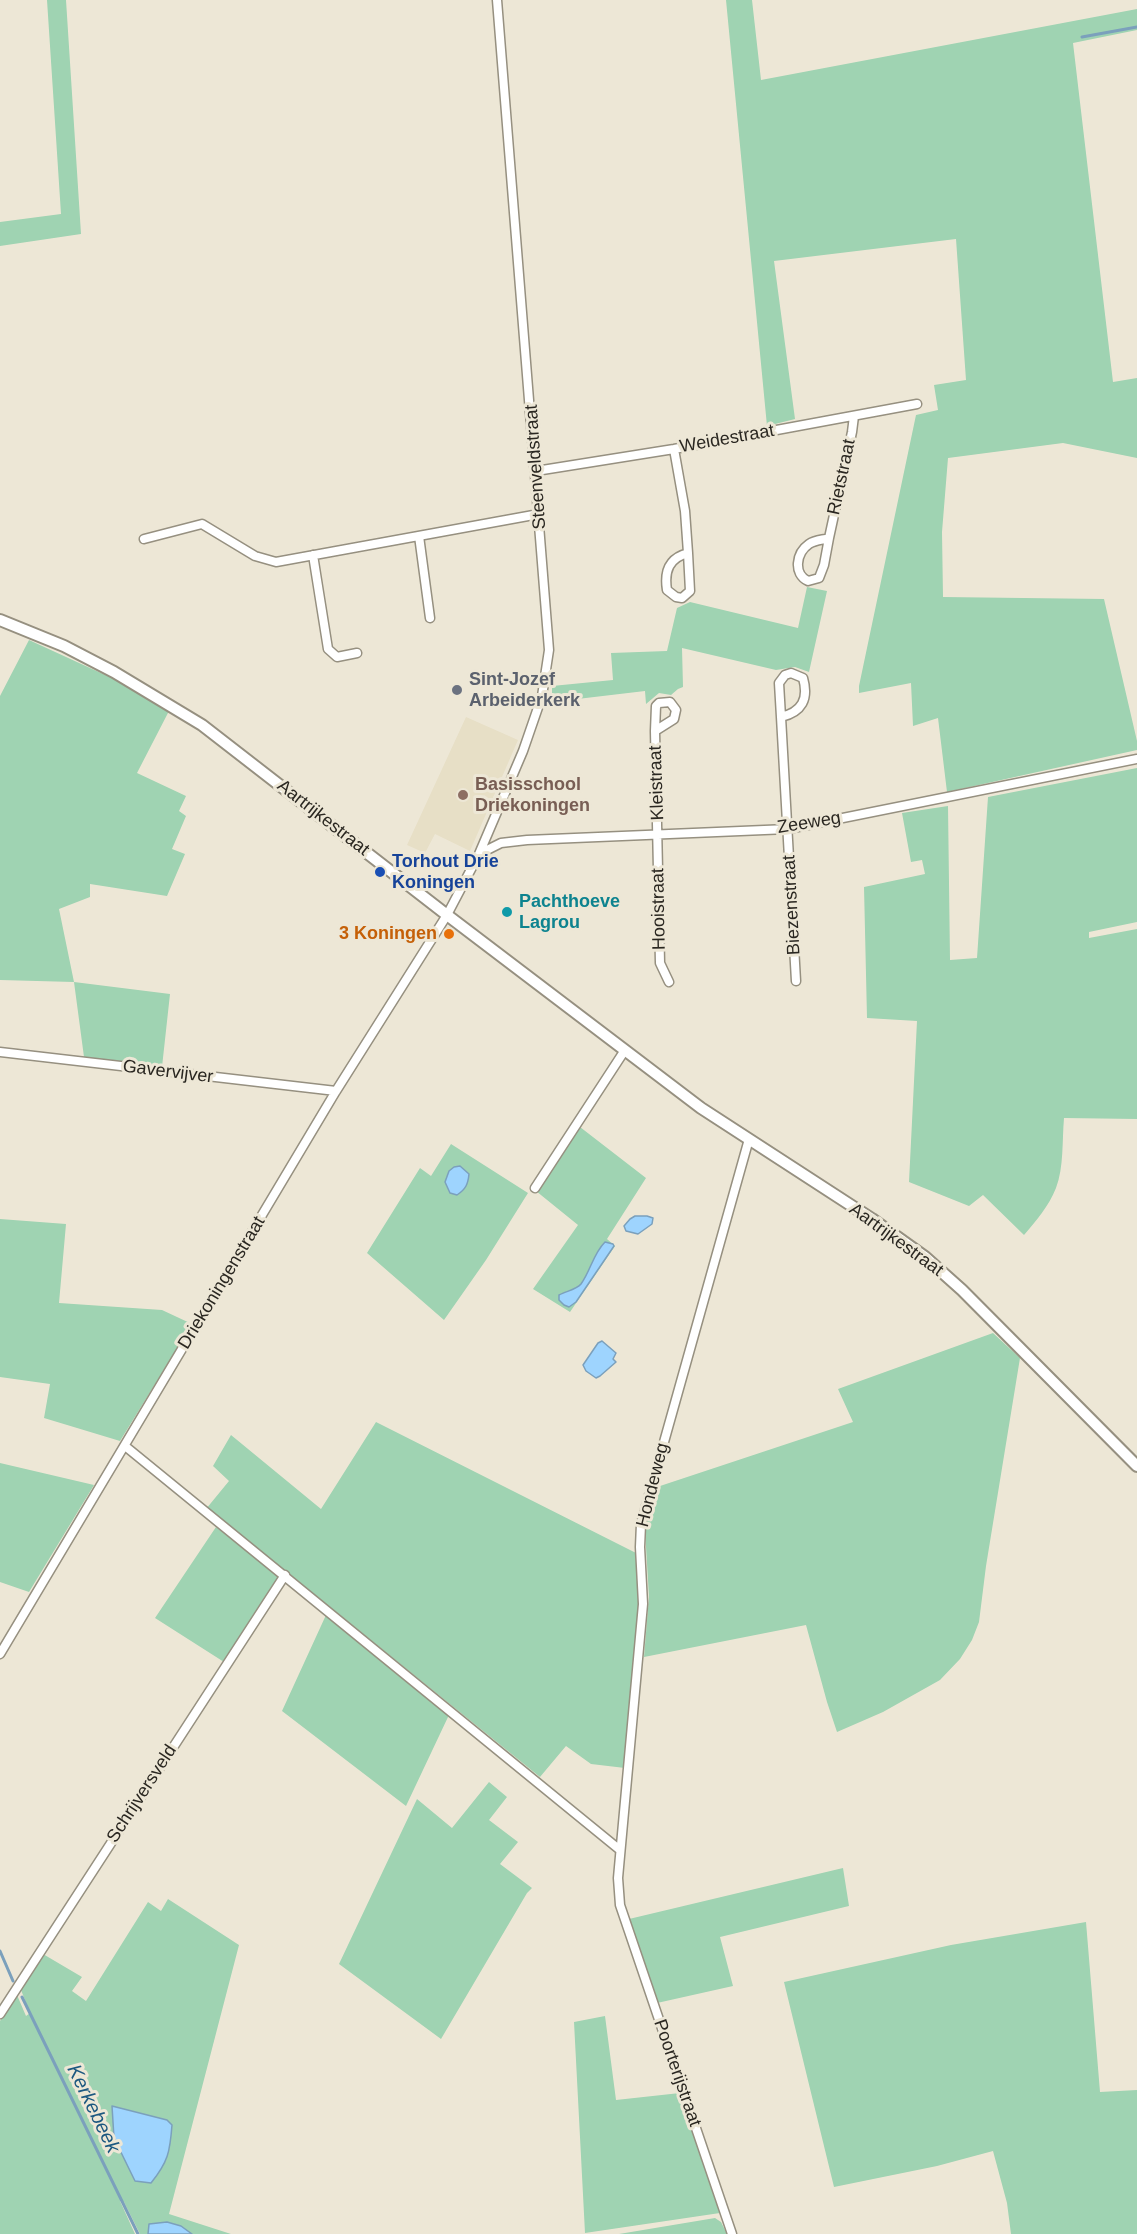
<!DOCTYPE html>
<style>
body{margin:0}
canvas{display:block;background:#ede7d6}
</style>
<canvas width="1137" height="2234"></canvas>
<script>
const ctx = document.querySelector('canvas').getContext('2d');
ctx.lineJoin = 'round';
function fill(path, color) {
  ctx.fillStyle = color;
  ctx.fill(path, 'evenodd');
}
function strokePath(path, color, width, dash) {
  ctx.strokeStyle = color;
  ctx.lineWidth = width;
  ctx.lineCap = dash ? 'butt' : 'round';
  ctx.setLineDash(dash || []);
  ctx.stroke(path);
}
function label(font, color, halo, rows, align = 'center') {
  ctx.font = font + ' Helvetica,sans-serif';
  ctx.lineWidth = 6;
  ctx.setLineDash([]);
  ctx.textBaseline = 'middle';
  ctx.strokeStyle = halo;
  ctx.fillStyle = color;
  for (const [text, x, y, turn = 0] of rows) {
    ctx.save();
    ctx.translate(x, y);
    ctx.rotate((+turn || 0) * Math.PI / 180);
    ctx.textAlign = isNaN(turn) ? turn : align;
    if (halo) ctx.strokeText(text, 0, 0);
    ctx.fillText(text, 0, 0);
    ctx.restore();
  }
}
const built = new Path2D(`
 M466 717 518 740 470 851 435 834 425 853 407 845Z`);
const green = new Path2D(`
 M47 0H66L81 234 0 246V222L61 214Z
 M726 0H752L761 80 1137 9V30L1073 43 1113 382 1137 378V458L1063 443 948 458 942 532 943 597 1104 599 1137 741V750L947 792 938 718 913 726 911 683 859 693V686L916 415 938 410 934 385 966 380 956 239 774 261 795 419 767 426Z
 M807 587 827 591 809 672 795 667 776 670 682 648 683 687 678 689 671 695 659 693 646 704 645 691 552 702V686L613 680 611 653 667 651 677 608 690 602 798 628Z
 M29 640 138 690 169 711 137 773 186 796 179 811 186 816 172 849 185 854 167 896 90 884V897L59 909 74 982 170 994 162 1067 84 1057 74 982 0 980V696Z
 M1137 768V922L1089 932V938L1137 929V1119L1064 1118C1062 1141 1064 1167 1056 1188 1049 1206 1036 1221 1024 1235L983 1195 969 1206 909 1182 917 1021 867 1018 864 887 925 874 922 860 911 862 902 813 948 806 950 960 977 958 988 797Z
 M580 1127 646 1178 607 1239 615 1246 570 1312 533 1289 578 1225 536 1191Z
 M451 1144 528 1193 486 1260 444 1320 367 1253 420 1168 431 1176Z
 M0 1219 66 1224 59 1303 162 1310 192 1324 120 1441 44 1418 50 1384 0 1377Z
 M993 1333 1020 1358 986 1566 979 1622 972 1640 960 1659 940 1680 883 1712 837 1732 827 1702 806 1625 644 1657 649 1597 645 1530 654 1488 853 1422 838 1389Z
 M376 1422 636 1553 640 1587 625 1768 591 1764 566 1746 540 1777 283 1569 206 1509 229 1481 213 1466 231 1435 321 1509Z
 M0 1463 94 1485 29 1592 0 1582Z
 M216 1527 280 1578 224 1662 155 1618Z
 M326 1615 448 1712V1717L406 1806 282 1711Z
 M489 1782 507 1797 489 1820 518 1842 500 1864 532 1888 527 1893 441 2039 339 1964 417 1799 452 1828Z
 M843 1868 849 1906 720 1937 733 1986 657 2003 629 1919Z
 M168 1899 239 1945 169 2214 231 2234H140L124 2202 120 2201 135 2234H0V2021L17 1995 26 2016 30 2013 21 1990 43 1954 82 1977 72 1991 86 2001 148 1902 161 1911Z
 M1086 1922 1100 2092 1137 2090V2234H1011L1007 2203 993 2151 937 2166 834 2187 784 1982 951 1945Z
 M605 2016 616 2100 680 2093 720 2213 585 2233 574 2022Z
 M715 2218 721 2222 727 2234H619Z`);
const water = new Path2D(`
 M460 1166 469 1174C468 1184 466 1189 457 1195L450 1193 445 1182 449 1171 454 1167Z
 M635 1216H647L653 1218 652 1224 638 1234 626 1231 624 1226 630 1219Z
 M605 1242 613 1244 614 1246 576 1302 569 1307 564 1305 559 1300V1295C566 1291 576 1290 581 1284 591 1270 593 1254 605 1242Z
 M602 1341 616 1353 613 1359 616 1362 600 1376 596 1378 586 1371 583 1365 598 1343Z
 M112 2106 167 2120 172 2125C170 2152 168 2162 151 2183L135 2181 114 2138Z
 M167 2222 181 2226 192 2234H148L149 2224Z`);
const stream = new Path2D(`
 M1082 37 1137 27
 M0 1951 13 1981
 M22 1997 138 2234`);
const street = new Path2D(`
 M674 449 685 511 688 553
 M536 471 674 449 917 404
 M419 536 430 618
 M829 538 852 432 854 416
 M829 538 824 565 819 578 808 581C793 574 796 553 809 544 815 540 822 540 829 538Z
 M144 539 202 524 255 556 276 562 539 514
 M688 553 690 591 682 598 676 597 667 590C664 571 669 558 688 553Z
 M313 555 328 649 337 657 357 653
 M791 673 803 678C809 699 802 712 781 717L779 683 785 675Z
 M781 717 796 981
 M655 731 656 706 659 703 670 702 676 710 674 719 655 731 660 963 669 982
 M479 854 501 843 527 840 788 829 1137 759
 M0 1052 336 1091
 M535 1188 625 1050
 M125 1446 620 1850
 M0 1654 336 1091 447 915 479 854 523 751 542 696 549 650 497 0
 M0 2014 285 1575
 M732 2234 620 1905 618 1878 643 1604 640 1547 641 1524 749 1139`);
const secondary = new Path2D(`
 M0 620 64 646 114 672 202 725 447 915 701 1108 872 1219 925 1257 962 1290 1137 1466`);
const markers = [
 [457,690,6,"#6b7280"],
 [463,795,6,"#8d6e63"],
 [380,872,6,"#1a4fb4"],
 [507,912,6,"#0f9aa8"],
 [449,934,6,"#e8710a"]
];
const streetNames = [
 ["Weidestraat",727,439,-10],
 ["Steenveldstraat",536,467,-94],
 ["Rietstraat",842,477,-78],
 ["Kleistraat",657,783,-92],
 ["Aartrijkestraat",323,818,38],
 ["Zeeweg",809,823,-9],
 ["Biezenstraat",792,905,-93],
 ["Hooistraat",659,909,-91],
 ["Gavervijver",168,1072,7],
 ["Aartrijkestraat",896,1240,36],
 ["Driekoningenstraat",222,1283,-59],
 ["Hondeweg",653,1485,-76],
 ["Schrijversveld",142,1794,-57],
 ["Poorterijstraat",677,2073,71]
];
const worshipNames = [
 ["Sint-Jozef",469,680],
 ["Arbeiderkerk",469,701]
];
const educationNames = [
 ["Basisschool",475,785],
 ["Driekoningen",475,806]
];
const transitNames = [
 ["Torhout Drie",392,862],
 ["Koningen",392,883]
];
const cultureNames = [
 ["Pachthoeve",519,902],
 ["Lagrou",519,923]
];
const foodNames = [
 ["3 Koningen",437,934]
];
const waterNames = [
 ["Kerkebeek",93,2109,64]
];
fill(built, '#e7dfc6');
fill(green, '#9fd3b2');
fill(water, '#9ed4fe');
strokePath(water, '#7ba0bc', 1.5);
strokePath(stream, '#7ba0bc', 3);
strokePath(street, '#969080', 11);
strokePath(secondary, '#969080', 14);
strokePath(street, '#fff', 8);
strokePath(secondary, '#fff', 10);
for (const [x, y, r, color] of markers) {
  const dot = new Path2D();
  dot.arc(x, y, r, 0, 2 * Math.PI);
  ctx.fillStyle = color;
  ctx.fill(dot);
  strokePath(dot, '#ede7d6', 2);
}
label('18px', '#2a2721', '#ede7d6', streetNames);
label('bold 18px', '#5b616d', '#ede7d6', worshipNames, 'left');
label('bold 18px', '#785e54', '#ede7d6', educationNames, 'left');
label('bold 18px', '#164399', '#ede7d6', transitNames, 'left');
label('bold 18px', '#0d838f', '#ede7d6', cultureNames, 'left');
label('bold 18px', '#c56008', '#ede7d6', foodNames, 'right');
label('italic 20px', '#1c5880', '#ede7d6', waterNames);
</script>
